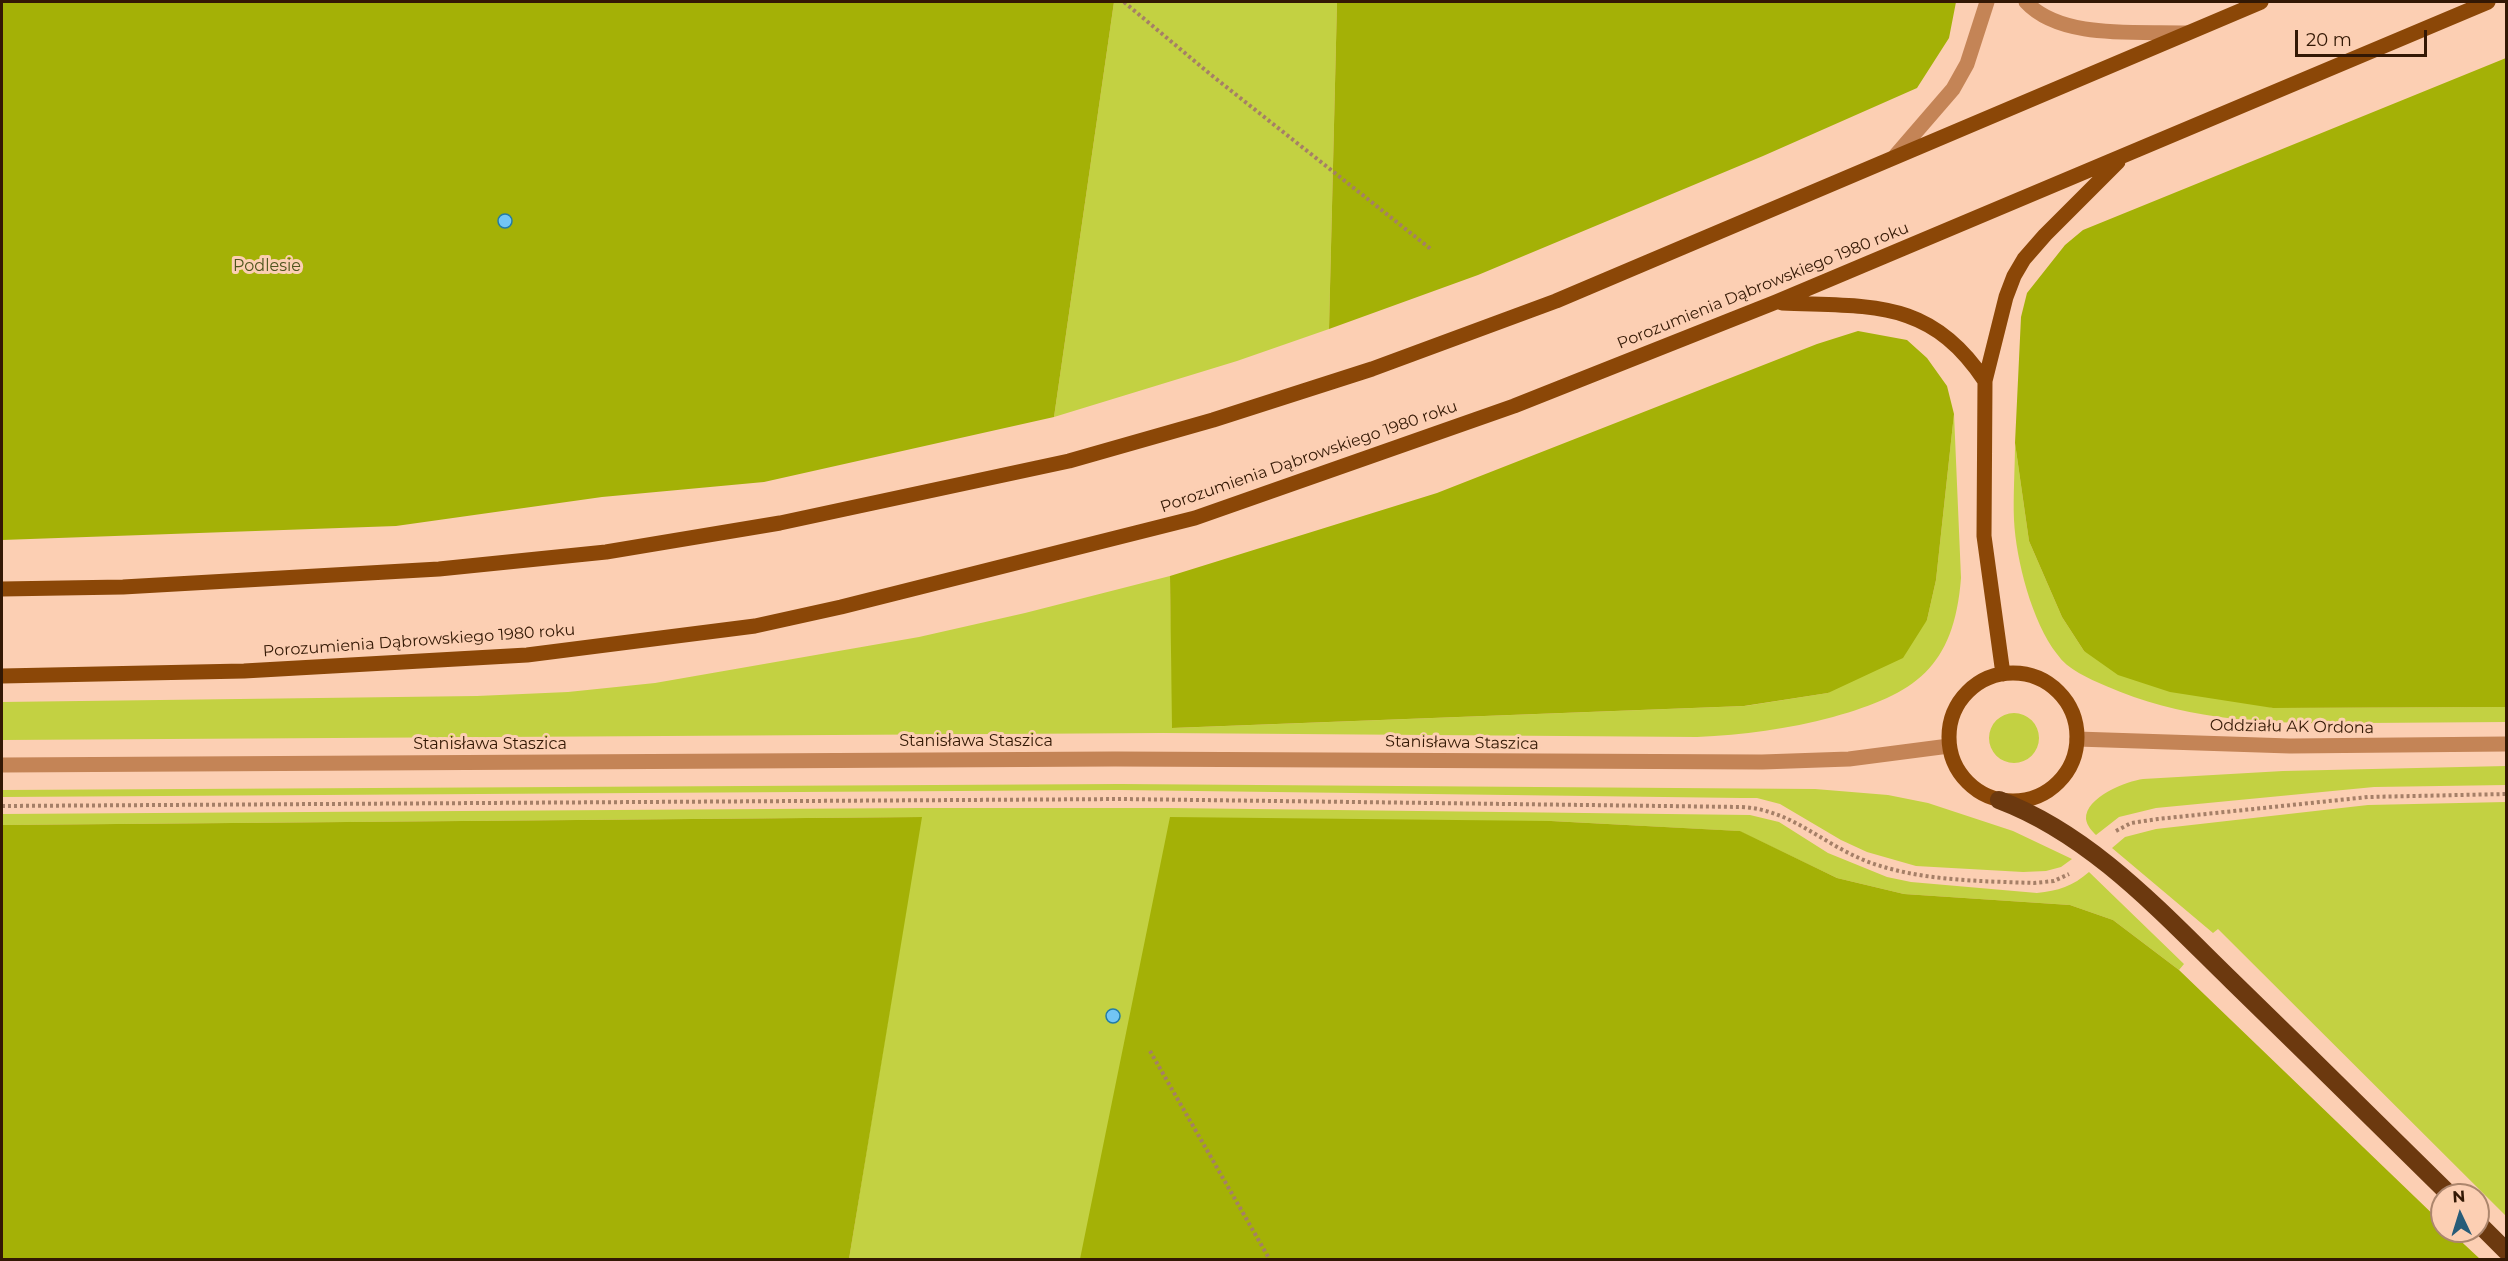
<!DOCTYPE html>
<meta charset="utf-8">
<style>
body{margin:0}
#map{position:relative;width:2508px;height:1261px;overflow:hidden;background:#fccfb3;font-family:Montserrat,sans-serif}
canvas{display:block}
.frame{position:absolute;inset:0;border:3px solid #331804;pointer-events:none}
.north{position:absolute;left:2430px;top:1183px;width:60px;height:60px;box-sizing:border-box;background:#fccfb3;border:2px solid #ac866d;border-radius:50%;rotate:356deg;font-size:16px;font-weight:700;line-height:24px;text-align:center;color:#331804}
.north::after{content:'';display:block;margin:auto;width:21px;height:27px;background:#285c78;clip-path:polygon(50% 0,100% 100%,50% 72%,0 100%)}
.scale{position:absolute;left:2295px;top:30px;width:132px;height:27px;box-sizing:border-box;border:3px solid #331804;border-top:0;padding-left:8px;font-size:18px;line-height:21px;white-space:nowrap;color:#331804;-webkit-text-stroke:4px #fccfb3;paint-order:stroke}
</style>
<div id="map">
<canvas width="2508" height="1261"></canvas>
<div class="frame"></div>
<div class="north">N</div>
<div class="scale">20 m</div>
</div>
<script>
const ctx = document.querySelector('canvas').getContext('2d');
ctx.lineJoin = 'round';
function fill(path, color) {
  ctx.fillStyle = color;
  ctx.fill(path, 'evenodd');
}
function strokePath(path, color, width, dash) {
  ctx.strokeStyle = color;
  ctx.lineWidth = width;
  ctx.lineCap = dash ? 'butt' : 'round';
  ctx.setLineDash(dash || []);
  ctx.stroke(path);
}
function label(font, color, halo, rows, align = 'center') {
  ctx.font = font + ' Montserrat,sans-serif';
  ctx.lineWidth = 6;
  ctx.setLineDash([]);
  ctx.textBaseline = 'middle';
  ctx.strokeStyle = halo;
  ctx.fillStyle = color;
  for (const [text, x, y, turn = 0] of rows) {
    ctx.save();
    ctx.translate(x, y);
    ctx.rotate((+turn || 0) * Math.PI / 180);
    ctx.textAlign = isNaN(turn) ? turn : align;
    if (halo) ctx.strokeText(text, 0, 0);
    ctx.fillText(text, 0, 0);
    ctx.restore();
  }
}
const green = new Path2D(`
 M1114 2H1337L1329 329 1237 361 1054 417Z
 M1954 414 1961 578C1954 668 1915 694 1833 717 1788 729 1743 735 1697 737L1163 733 2 740V702L477 696 568 692 655 683 919 637 1025 613 1170 576 1173 728 1745 706 1828 693 1927 620 1936 580Z
 M2015 443 2029 541 2062 617 2084 651 2273 708 2506 707V722C2459 722 2412 723 2365 723 2274 724 2191 723 2106 686 2088 678 2068 670 2057 654 2032 622 2016 560 2014 520 2013 495 2015 469 2015 443Z
 M1989 738a25 25 0 1 1 50 0a25 25 0 1 1-50 0Z
 M2506 766V785L2374 787 2156 808 2119 817 2096 835C2092 831 2087 826 2086 819 2085 797 2127 781 2143 779L2283 771Z
 M1120 784 1815 789 1888 795 1928 803 2013 831 2072 859 2061 867 2046 871 2023 872 1916 866 1867 852 1841 840 1780 804 1757 798H1742L1118 790 2 797V790Z
 M2506 802V1216L2218 929 2213 933 2112 848 2125 837 2156 829 2368 805Z
 M922 808H1169L1750 815 1779 822 1828 853 1887 877 1911 882 2037 893C2058 891 2073 886 2089 872L2184 964 2179 970 2113 920 2070 905 1904 894 1837 878 1739 831 1551 821 1080 1259H849L921 817 2 825V814Z`);
const forest = new Path2D(`
 M2 2H1114L1054 417 764 482 602 497 396 526 2 540Z
 M1337 2H1956L1949 38 1917 88 1763 156 1478 275 1329 329Z
 M2506 58V707L2273 708 2170 692 2118 675 2084 651 2062 617 2029 541 2015 443 2021 317 2027 293 2065 245 2083 230Z
 M1858 331 1907 340 1927 358 1947 386 1954 414 1936 580 1927 620 1903 658 1828 693 1744 706 1172 728 1170 576 1437 493 1817 344Z
 M922 817 849 1259H2V825Z
 M1170 817 1551 821 1740 831 1837 878 1904 894 2070 905 2113 920 2179 970 2442 1223V1231H2450L2480 1259H1080Z`);
const building = new Path2D(`
 M498 221a7 7 0 1 1 14 0a7 7 0 1 1-14 0Z
 M1106 1016a7 7 0 1 1 14 0a7 7 0 1 1-14 0Z`);
const path = new Path2D(`
 M1124 2 1210 74 1432 250
 M2 806 1121 799 1741 807C1790 809 1821 843 1866 861 1918 881 1979 881 2034 883L2054 881 2069 874
 M2116 831 2131 823 2158 819 2368 797 2506 794
 M1150 1051 1270 1260`);
const minor = new Path2D(`
 M2026 2C2061 40 2138 31 2187 33
 M1896 155 1953 89 1967 64 1987 2
 M2077 739 2290 746 2506 744
 M2 765 1115 759 1762 762 1849 759 1949 746`);
const major = new Path2D(`
 M1782 303C1871 307 1930 298 1985 381
 M2 589 123 587 439 569 606 552 780 523 1069 461 1213 420 1372 369 1556 301 2261 2
 M1949 737a64 64 0 1 1 128 0a64 64 0 1 1-128 0Z
 M2003 674 1984 536 1985 381 2006 297 2014 276 2024 259 2045 235 2118 162
 M2 676 244 671 527 655 755 626 841 607 1195 518 1514 406 1776 302 2488 2`);
const highway = new Path2D(`
 M1999 800C2092 835 2162 913 2232 981 2305 1052 2377 1123 2450 1195
 M2478 1223 2506 1251`);
const parkNames = [
 ["Podlesie",267,266]
];
const streetNames = [
 ["Porozumienia Dąbrowskiego 1980 roku",1763,286,-22],
 ["Porozumienia Dąbrowskiego 1980 roku",1309,457,-19],
 ["Porozumienia Dąbrowskiego 1980 roku",419,641,-4],
 ["Oddziału AK Ordona",2292,727,1],
 ["Stanisława Staszica",976,741],
 ["Stanisława Staszica",1462,743,1],
 ["Stanisława Staszica",490,744]
];
fill(green, '#c3d142');
fill(forest, '#a4b106');
fill(building, '#72c5f4');
strokePath(building, '#227ca7', 1.5);
strokePath(path, '#a57f67', 4, [3, 3]);
strokePath(minor, '#c48456', 15);
strokePath(major, '#8b4707', 15);
strokePath(highway, '#6c390f', 18);
label('16px', '#4f551e', '#fccfb3', parkNames);
label('16px', '#331804', '#fccfb3', streetNames);
</script>
